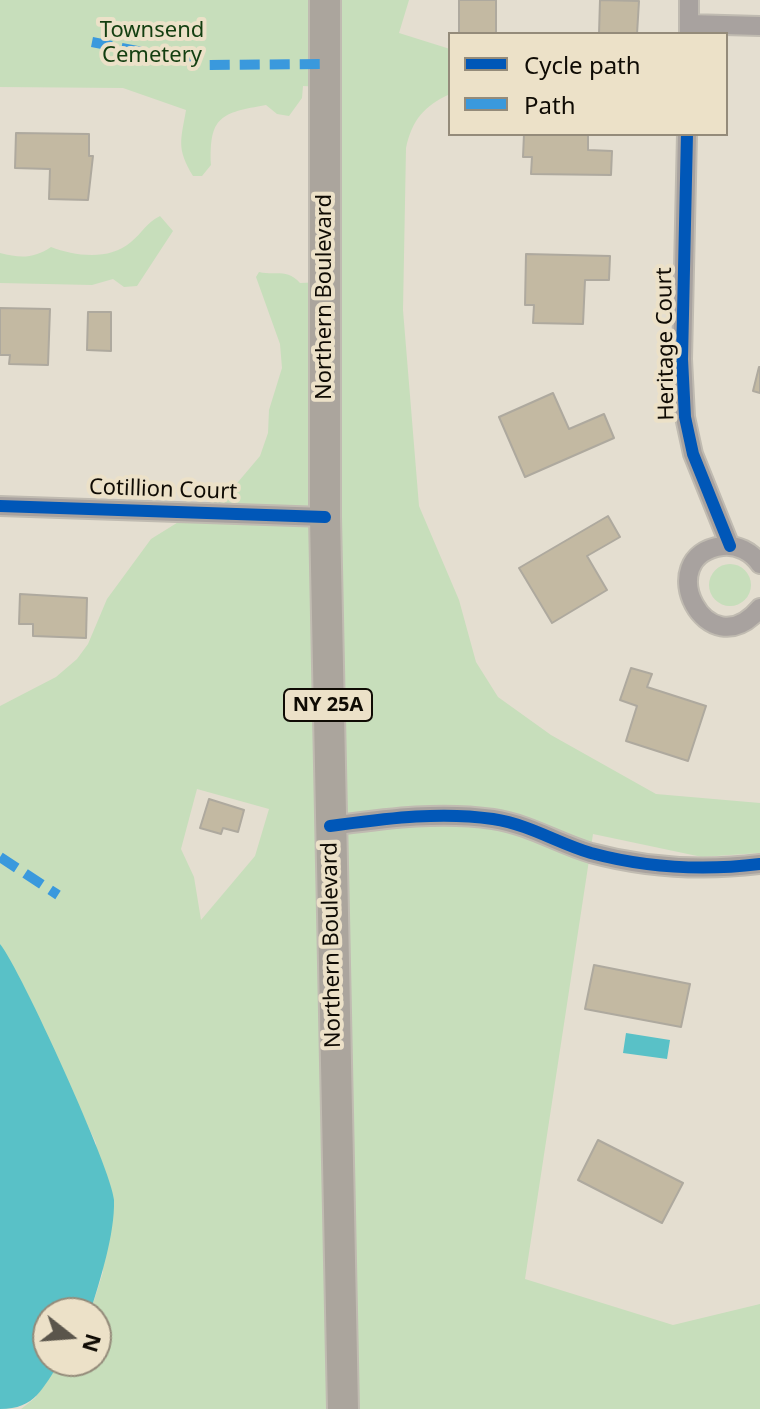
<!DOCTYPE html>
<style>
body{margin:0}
#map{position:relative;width:760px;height:1409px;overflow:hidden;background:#e4ded0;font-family:"Noto Sans",sans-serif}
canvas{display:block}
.legend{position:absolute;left:448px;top:32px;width:280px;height:104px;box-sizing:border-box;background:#ece1c8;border:2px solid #948b7a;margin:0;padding:10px 14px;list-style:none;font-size:24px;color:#0f0b04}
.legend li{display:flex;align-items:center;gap:16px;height:40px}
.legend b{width:40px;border:2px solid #948b7a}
.north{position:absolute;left:32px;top:1297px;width:80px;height:80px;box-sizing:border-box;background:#ece1c8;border:2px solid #948b7a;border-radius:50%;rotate:107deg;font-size:22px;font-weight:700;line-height:32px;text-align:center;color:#0f0b04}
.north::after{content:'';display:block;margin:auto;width:28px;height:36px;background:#5a554b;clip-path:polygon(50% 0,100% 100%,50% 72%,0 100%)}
</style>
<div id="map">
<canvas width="760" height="1409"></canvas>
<ul class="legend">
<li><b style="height:10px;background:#0057b8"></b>Cycle path</li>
<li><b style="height:10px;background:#3a99dd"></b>Path</li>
</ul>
<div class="north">N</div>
</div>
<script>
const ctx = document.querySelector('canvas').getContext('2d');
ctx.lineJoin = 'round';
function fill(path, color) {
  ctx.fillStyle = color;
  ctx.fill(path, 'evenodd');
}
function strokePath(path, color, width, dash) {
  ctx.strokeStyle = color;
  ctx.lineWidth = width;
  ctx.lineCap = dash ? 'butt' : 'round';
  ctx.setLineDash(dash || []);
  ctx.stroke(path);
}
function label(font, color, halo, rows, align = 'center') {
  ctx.font = font + ' "Noto Sans",sans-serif';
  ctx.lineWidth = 8;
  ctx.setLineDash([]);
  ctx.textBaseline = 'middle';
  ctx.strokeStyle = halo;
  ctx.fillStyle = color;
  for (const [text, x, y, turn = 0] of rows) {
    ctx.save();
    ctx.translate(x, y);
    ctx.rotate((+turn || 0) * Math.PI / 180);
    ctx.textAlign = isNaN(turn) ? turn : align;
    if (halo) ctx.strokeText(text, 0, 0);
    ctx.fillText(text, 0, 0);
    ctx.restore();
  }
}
const green = new Path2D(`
 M0 0H409L399 33 450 49V94C424 106 412 120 406 148L403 310 419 506 459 600 476 662 498 697 551 735 656 794 760 803V853L702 857 593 834 525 1279 673 1325 760 1304V1409H21L35 1398 61 1361H96V1313H90L103 1272 96 1143 0 944V706L56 677 77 659 88 644 107 599 151 539 233 488 260 456 268 433 269 410 282 368 280 344 256 277 259 272C275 276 287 268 300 283L324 282V87L303 86 302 98 289 116 277 114 266 105C221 113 209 116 211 165L202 176H193C176 148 181 140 186 110L123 88 0 87ZM197 789 269 809 255 856 201 920 194 877 181 849Z
 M160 216 173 231 137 286 124 287 113 279 92 285 0 283V253C20 258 33 259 51 247 75 256 109 261 131 242 142 233 146 223 160 216Z
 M709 585a21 21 0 1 1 42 0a21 21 0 1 1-42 0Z`);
const water = new Path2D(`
 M0 944C20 968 113 1172 114 1200 115 1234 100 1280 90 1313H48V1361H61C42 1388 36 1409 0 1409Z
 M626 1033 670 1040 667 1059 623 1053Z`);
const building = new Path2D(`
 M459 0H496V34H459Z
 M600 0 639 1 637 34H599Z
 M16 133 89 134V156H93L88 200 49 199 50 169 15 168Z
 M524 134H588V150L612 151 611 175 531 174 532 157H523Z
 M526 254 610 256 609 280H585L583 324 533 323 534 305H525Z
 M0 308 50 309 48 365 9 364 10 355H0Z
 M88 312H111V351L87 350Z
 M759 367H760V393L753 391Z
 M553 393 569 429 604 414 614 438 525 477 499 417Z
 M608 516 620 537 587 556 607 590 552 623 519 568Z
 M20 594 87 598 86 638 33 636V624H19Z
 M631 668 652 674 647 687 706 706 688 761 626 741 637 706 620 700Z
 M209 799 244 810 238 832 223 828 221 834 200 828Z
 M594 965 690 984 681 1027 585 1009Z
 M598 1140 683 1183 662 1223 578 1180Z`);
const minor = new Path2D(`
 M689 0V33
 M689 24 760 26
 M687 134 682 359 685 417 693 454 730 546
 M0 506 325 517
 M760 564C752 552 737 544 722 546 650 556 707 671 760 608
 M330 826C384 819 438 811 493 819 531 825 557 843 591 853 647 868 703 871 760 864`);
const primary = new Path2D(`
 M325 0V517L343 1409`);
const quiet = new Path2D(`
 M92 42 208 65 325 64
 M0 857 58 895`);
const cycleway = new Path2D(`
 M687 134 682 359 685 417 693 454 730 546
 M0 506 325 517
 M330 826C384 819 438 811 493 819 531 825 557 843 591 853 647 868 703 871 760 864`);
const shields = [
 [328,705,88]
];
const shieldNames = [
 ["NY 25A",328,705]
];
const parkNames = [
 ["Townsend",152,31],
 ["Cemetery",152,56]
];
const streetNames = [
 ["Northern Boulevard",325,297,-90],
 ["Heritage Court",666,344,-91],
 ["Cotillion Court",163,490,2],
 ["Northern Boulevard",332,945,-91]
];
fill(green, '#c7debb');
fill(water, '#59c1c7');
fill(building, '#c3b9a2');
strokePath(building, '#aea99e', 2);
strokePath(minor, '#c0bbb1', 22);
strokePath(primary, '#c0bbb1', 34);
strokePath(minor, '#a8a29f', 18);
strokePath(primary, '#aba59d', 30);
strokePath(quiet, '#3a99dd', 10, [20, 10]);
strokePath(cycleway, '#0057b8', 12);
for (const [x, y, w] of shields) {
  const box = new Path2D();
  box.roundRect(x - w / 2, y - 16, w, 32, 6);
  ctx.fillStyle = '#ece1c8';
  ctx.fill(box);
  strokePath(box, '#0f0b04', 2);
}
label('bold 20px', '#0f0b04', null, shieldNames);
label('22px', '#133e10', '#ece1c8', parkNames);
label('22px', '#0f0b04', '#ece1c8', streetNames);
</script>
